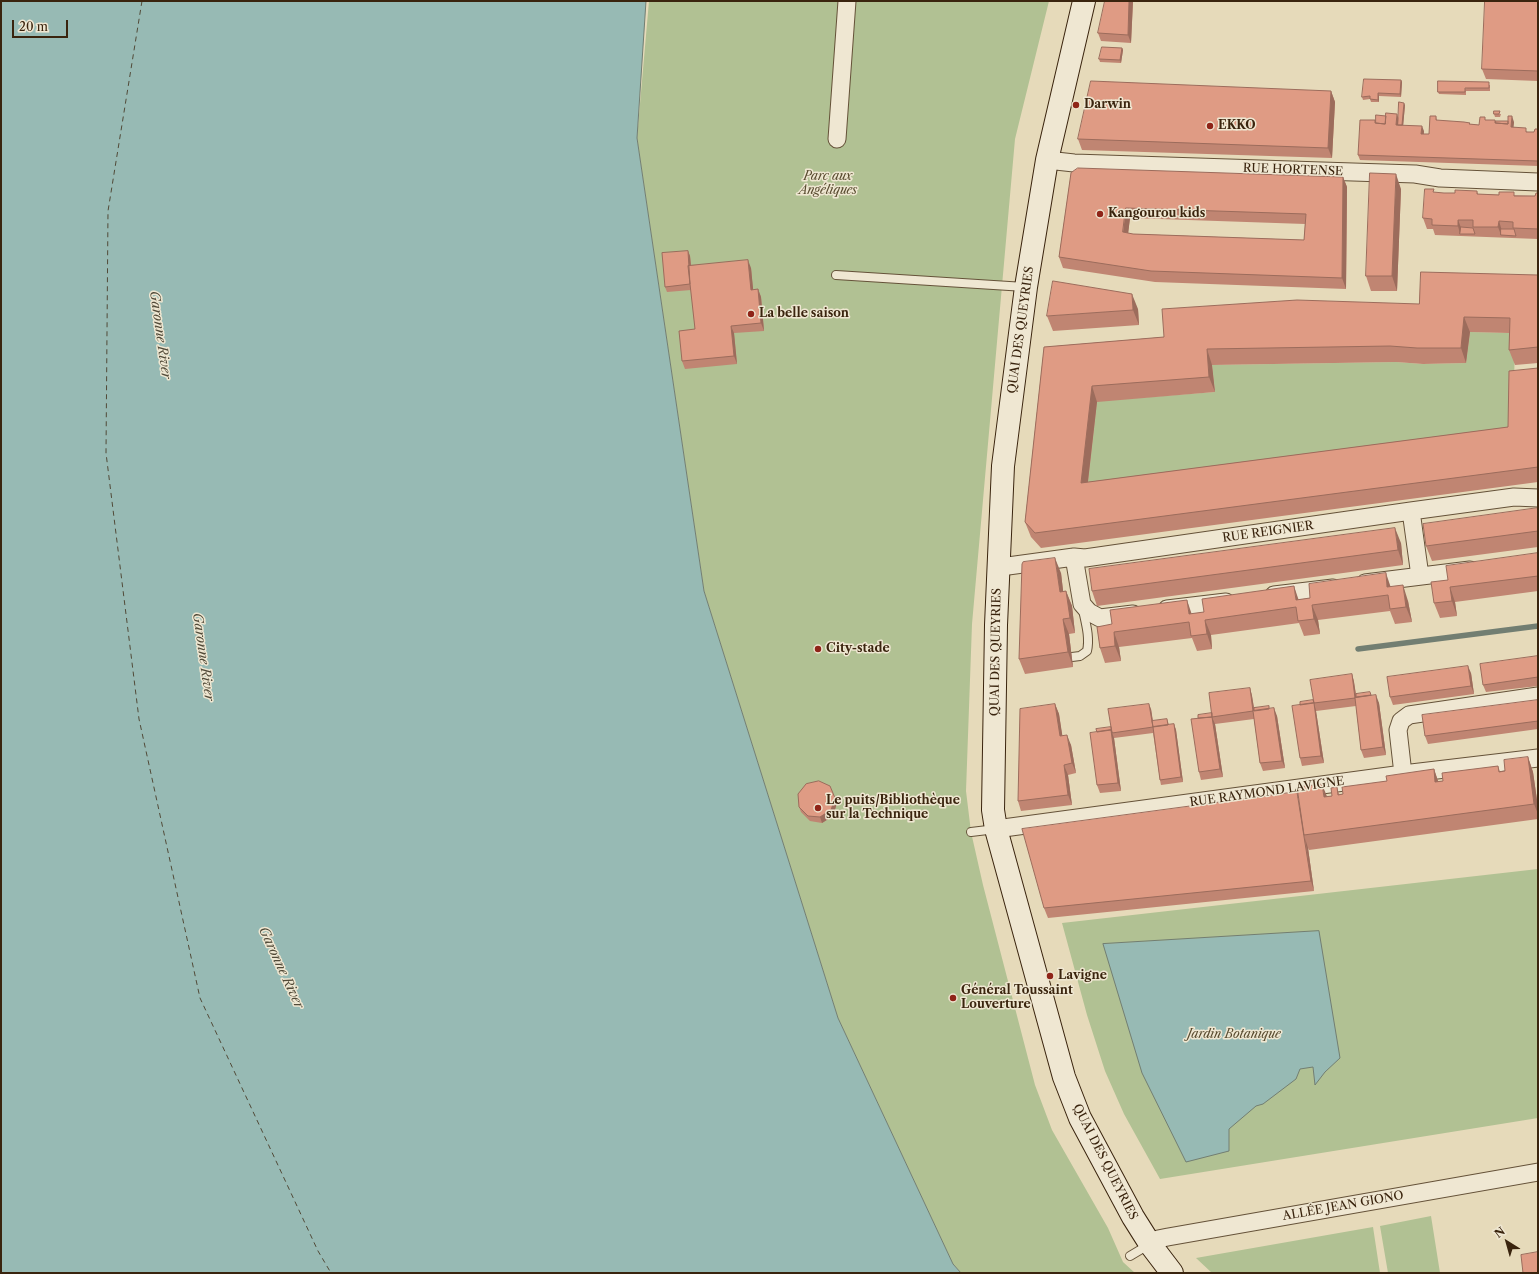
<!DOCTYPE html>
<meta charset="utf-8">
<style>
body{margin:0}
#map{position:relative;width:1539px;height:1274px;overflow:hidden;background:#e6daba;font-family:"Libre Caslon Text",serif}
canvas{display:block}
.frame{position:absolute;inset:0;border:2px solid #3a240e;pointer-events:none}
.north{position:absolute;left:1487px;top:1222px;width:40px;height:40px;-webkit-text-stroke:3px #efe7d2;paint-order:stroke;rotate:323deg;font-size:11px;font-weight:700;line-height:16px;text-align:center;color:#3a240e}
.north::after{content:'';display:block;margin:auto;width:14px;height:18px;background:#3a240e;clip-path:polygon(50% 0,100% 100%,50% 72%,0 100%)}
.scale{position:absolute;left:12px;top:20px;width:56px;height:18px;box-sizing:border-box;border:2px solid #3a240e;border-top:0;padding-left:5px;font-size:12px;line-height:14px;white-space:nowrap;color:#3a240e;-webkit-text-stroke:3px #efe7d2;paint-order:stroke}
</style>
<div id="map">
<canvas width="1539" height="1274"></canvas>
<div class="frame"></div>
<div class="north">N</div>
<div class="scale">20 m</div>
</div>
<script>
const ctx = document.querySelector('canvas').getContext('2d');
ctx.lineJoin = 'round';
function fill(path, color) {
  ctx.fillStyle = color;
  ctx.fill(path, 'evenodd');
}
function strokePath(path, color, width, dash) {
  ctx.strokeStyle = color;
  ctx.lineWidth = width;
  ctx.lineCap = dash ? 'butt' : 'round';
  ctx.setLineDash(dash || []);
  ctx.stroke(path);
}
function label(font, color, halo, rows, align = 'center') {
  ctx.font = font + ' "Libre Caslon Text",serif';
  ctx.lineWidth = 3;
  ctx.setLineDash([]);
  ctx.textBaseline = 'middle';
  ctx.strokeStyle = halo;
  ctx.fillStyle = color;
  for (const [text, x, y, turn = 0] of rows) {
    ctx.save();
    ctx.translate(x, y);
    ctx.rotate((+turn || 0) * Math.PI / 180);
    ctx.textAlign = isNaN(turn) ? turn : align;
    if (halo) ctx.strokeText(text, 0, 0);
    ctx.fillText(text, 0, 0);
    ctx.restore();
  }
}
const green = new Path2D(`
 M649 1H1049L1015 139 972 624 966 791 971 832 983 885 1035 1085 1052 1130 1108 1228 1123 1262 1135 1273H961L953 1264 838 1018 704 591 637 138Z
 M1470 332 1515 333 1513 442 1086 498 1097 401 1215 392 1212 365 1396 362 1423 364 1466 363Z
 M1538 869V1118L1160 1179 1124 1114 1105 1071 1087 1015 1062 923Z
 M1431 1216 1440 1273H1388L1380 1226Z
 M1373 1227 1380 1273H1212L1196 1258Z`);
const water = new Path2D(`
 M1 1H646L637 138 704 591 838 1018 953 1264 961 1273H1Z
 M1319 931 1340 1058 1325 1072 1315 1085 1313 1067 1300 1069 1296 1079 1263 1104 1256 1106 1229 1129V1151L1186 1162 1142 1073 1103 944Z`);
const stream = new Path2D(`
 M1358 649 1538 626`);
const ferry = new Path2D(`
 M142 1 108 211 106 453 139 719 200 998 318 1251 331 1273`);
const service = new Path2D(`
 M836 275 1025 287
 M1072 657 1080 656 1087 651C1090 638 1086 624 1083 610
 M971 832 996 829
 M1130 1256 1150 1244`);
const minor = new Path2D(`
 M837 139 847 1
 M1047 160 1074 163 1415 174 1440 178 1538 182
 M1411 511 1420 576
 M1074 557 1082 604 1089 612 1100 618 1133 614
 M998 566H1008L1074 557 1085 558 1411 511 1514 497 1538 498
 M1365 583 1470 570
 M1274 595 1333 588
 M1167 609 1226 602
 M1403 774 1398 730 1401 721 1409 715 1538 696
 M996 829 1403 774 1538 758
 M1150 1244 1158 1239 1168 1237 1538 1172`);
const secondary = new Path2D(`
 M1084 1 1047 160 1026 287 1003 466 996 625 993 810 996 829 1064 1077 1080 1118 1133 1217 1150 1244 1172 1273`);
const wall = new Path2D(`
 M1133 1 1131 43 1101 41 1098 33Z
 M1538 1V81L1486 79 1482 69Z
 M1122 48 1123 50 1121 63 1100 62 1099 59Z
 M1401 80 1402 82 1401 97 1379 96V102H1371L1370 99 1363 100 1362 97Z
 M1490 85V91H1466V95L1439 94 1438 92Z
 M1331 91 1335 102 1332 158 1082 150 1078 139Z
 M1405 105 1403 126 1424 131V134H1429L1436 116 1437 121 1470 123V124L1479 125 1486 120H1495L1496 122H1514L1513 127 1528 132H1534L1538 129V166L1360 160 1358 155 1375 120 1376 123 1398 118Z
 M1494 114H1501L1500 117H1495Z
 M1071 173 1343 177 1347 187 1346 289 1155 282 1063 268 1059 257ZM1130 218 1305 224 1304 240 1133 234 1128 233Z
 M1401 189 1397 291H1371L1366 276Z
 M1477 191 1478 194 1535 196 1538 193V239L1435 235 1433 229H1427L1423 218 1435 193H1455Z
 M688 251 690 256 691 265 751 268 753 290 758 289 761 297 764 331 734 333 737 364 685 369 682 361 695 329 691 290 667 292 665 287Z
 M1538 275V363L1515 365 1509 350V333L1470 332 1466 363 1423 364 1396 362 1212 365 1215 392 1097 402 1088 482 1508 427 1538 368V482L1041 548 1031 537 1025 522 1044 347 1164 337 1419 304Z
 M1138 309 1139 325 1053 331 1047 316Z
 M1538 508V547L1432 561 1426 546Z
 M1401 543 1403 565 1097 606 1092 591Z
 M1538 553V591L1455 602 1457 616 1440 618 1434 603 1448 580Z
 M1061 573 1063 591H1066L1072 606 1075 633 1069 634 1073 667 1025 674 1019 659Z
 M1391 587 1408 601 1412 622 1395 624 1390 611 1318 620 1320 634 1304 636 1299 623 1211 635 1212 649 1197 651 1192 638 1119 647 1121 661 1105 663 1100 648 1097 627Z
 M1538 656V686L1486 692 1483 685Z
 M1471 673 1474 694 1393 705 1390 697Z
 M1352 674 1354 682 1356 694 1371 695 1379 703 1386 755 1364 758 1361 750 1356 706 1316 711 1324 763 1302 766 1300 758 1313 700Z
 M1250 688 1252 696 1254 707 1270 709 1277 716 1285 768 1263 771 1260 763 1254 719 1215 724 1223 777 1201 780 1199 772 1198 718 1212 713Z
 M1538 700V729L1428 744 1425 736Z
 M1055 704 1059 714 1062 735 1071 745 1076 773 1068 775 1072 805 1021 811 1018 801Z
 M1151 709 1153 721 1167 719 1169 725 1174 724 1176 730 1183 782 1161 785 1160 780 1153 733 1114 738 1121 791 1100 793 1097 785V732L1111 727Z
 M1528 757 1533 772 1538 807V819L1309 850 1308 848 1314 891 1048 918 1044 908 1327 796H1332L1337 787 1339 794H1343L1387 781 1434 769 1438 781H1443L1498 766 1500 772 1505 771Z
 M835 798 837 803 833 816 822 823 810 821 801 812 799 807Z`);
const shadedWall = new Path2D(`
 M1129 1H1133L1131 43 1128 35Z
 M1122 48 1123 50 1121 63 1120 60Z
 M1401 80 1402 82 1401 97 1400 94Z
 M1331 91 1335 102 1332 158 1328 148Z
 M1378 93 1379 96V102L1378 100Z
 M1404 103 1405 105 1403 127 1402 125Z
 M1397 114 1399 120 1398 125 1399 127 1396 125Z
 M1512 116 1514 122 1513 133 1511 127Z
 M1422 126 1424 131 1423 139 1421 134Z
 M1396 174 1401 189 1397 291 1392 276Z
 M1343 177 1347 187 1346 289 1342 278Z
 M1126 208 1130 218 1127 243 1123 232Z
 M1458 220 1462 230 1460 234 1458 226Z
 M1499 221 1502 231 1501 235 1498 227Z
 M688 251 690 256 693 289 691 284Z
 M748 260 751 268 754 298 751 290Z
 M758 289 761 297 764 331 761 323Z
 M1132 294 1138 309 1139 325 1133 310Z
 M1464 317 1470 332 1466 363 1461 348Z
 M731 326 734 333 737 364 734 356Z
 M1207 349 1212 365 1215 392 1209 377Z
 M1092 386 1097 402 1086 498 1081 483Z
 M1395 528 1401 543 1403 565 1398 550Z
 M1055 558 1061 573 1065 607 1060 592Z
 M1386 573 1391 588 1387 587Z
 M1403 585 1408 601 1412 622 1406 607Z
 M1294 586 1299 601 1296 600Z
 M1450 587 1455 602 1457 616 1452 601Z
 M1066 591 1072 606 1075 633 1070 618Z
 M1187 600 1192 615 1189 614Z
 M1312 605 1318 620 1320 634 1314 619Z
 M1063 619 1069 634 1073 667 1068 652Z
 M1205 620 1211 635 1212 649 1207 634Z
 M1114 632 1119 647 1121 661 1115 646Z
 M1468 666 1471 673 1474 694 1471 686Z
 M1352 674 1354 682 1357 703 1355 698Z
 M1250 688 1252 696 1255 716 1253 711Z
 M1376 695 1379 703 1386 755 1383 747Z
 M1314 703 1316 711 1324 763 1321 756Z
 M1055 704 1059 714 1064 746 1060 736Z
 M1149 704 1151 709 1154 730 1153 727Z
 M1274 708 1277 716 1285 768 1282 761Z
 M1212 717 1215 724 1223 777 1220 769Z
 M1174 724 1176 730 1183 782 1181 777Z
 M1111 730 1114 738 1121 791 1118 783Z
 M1067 735 1071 745 1076 773 1072 763Z
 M1528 757 1533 772 1538 807V814L1534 804Z
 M1064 765 1068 775 1072 805 1068 795Z
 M1434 769 1439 784 1435 782Z
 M1322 784 1328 799 1324 797Z
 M835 798 837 803 833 816 822 823 820 817Z
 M1305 838 1308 848 1314 891 1311 881Z`);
const building = new Path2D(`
 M1105 1H1129L1128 35 1098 33Z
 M1485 1H1538V71L1482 69Z
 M1102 47 1122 48 1120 60 1099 59Z
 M1364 79 1401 80 1400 94 1378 93V100L1370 99V96L1362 97Z
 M1091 81 1331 91 1328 148 1078 139Z
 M1438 81 1489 82V88H1465V92H1438Z
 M1399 102 1404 103 1402 125H1398Z
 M1494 111H1500L1499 114H1494Z
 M1386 113 1397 114 1396 125 1422 126 1421 134H1429L1430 116H1436V120L1464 122 1470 123 1469 124 1479 125 1480 117H1485V120H1495V123L1508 124V116H1512L1511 127 1526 128V132H1534L1535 129H1538V161L1358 155 1360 120H1375V123L1385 124Z
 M1376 115 1386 116 1385 124 1376 123Z
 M1496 121H1508V124L1496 123Z
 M1078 168 1343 177 1342 278 1151 271 1059 257 1071 173ZM1126 208 1306 214 1304 240 1133 234 1123 232Z
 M1370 173 1396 174 1392 276H1366Z
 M1425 189H1434L1433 192 1444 193H1455V190L1477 191V194L1499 195V192H1514V196H1535L1536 193H1538V229L1513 228V222L1499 221 1498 227H1473V220H1458V226L1432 225V219L1423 218Z
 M1461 227 1473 228 1475 234H1460Z
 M1501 229H1514L1516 236 1501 235Z
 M688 251 690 284 665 287 662 253Z
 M748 260 751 290 758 289 761 323 731 326 734 356 682 361 679 331 695 329 688 266Z
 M1421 272 1538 275V347L1509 350 1510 318 1464 317 1461 348H1417L1390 346 1207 349 1209 377 1092 386 1081 483 1508 427 1509 371 1538 368V467L1035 533 1025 522 1044 347 1164 337 1162 309 1297 300 1419 304Z
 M1053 281 1132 294 1133 310 1047 316Z
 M1538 508V531L1426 546 1423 524Z
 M1395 528 1398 550 1092 591 1089 569Z
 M1538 553V576L1450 587 1452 601 1434 603 1431 582 1448 580 1446 566Z
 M1055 558 1060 592 1066 591 1070 618 1063 619 1068 652 1019 659 1022 564 1023 562Z
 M1386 573 1387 587 1403 585 1406 607 1390 609 1388 595 1312 605 1314 619 1298 621 1296 607 1205 620 1207 634 1191 636 1189 622 1114 632 1115 646 1100 648 1097 627 1112 624 1110 610 1187 600 1189 614 1204 612 1202 599 1294 586 1296 600 1310 598 1309 584Z
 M1538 656V677L1483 685 1480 664Z
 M1468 666 1471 686 1390 697 1387 677Z
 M1352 674 1355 698 1314 703 1310 680Z
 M1250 688 1253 711 1212 717 1220 769 1199 772 1191 719 1212 717 1209 693Z
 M1370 692 1371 695 1356 697V694Z
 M1376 695 1383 747 1361 750 1355 698Z
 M1313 700 1314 703 1300 705V702Z
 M1538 700V721L1425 736 1422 715Z
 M1314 703 1321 756 1300 758 1292 706Z
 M1055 704 1060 736 1067 735 1072 763 1064 765 1068 795 1018 801 1020 709Z
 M1149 704 1153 727 1112 733 1108 709Z
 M1269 706V709L1254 711V708Z
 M1274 708 1282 761 1260 763 1253 711Z
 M1212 713V717L1198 718V715Z
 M1167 719 1168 725 1153 727 1152 721Z
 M1174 724 1181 777 1160 780 1153 727Z
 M1111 727 1112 733 1111 730 1097 732 1096 729Z
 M1111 730 1118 783 1097 785 1090 733Z
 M1528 757 1534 804 1304 835 1297 787 1322 784 1324 797 1332 796 1331 788 1337 787 1338 795 1343 794 1342 787 1387 781 1386 776 1434 769 1435 782 1443 781 1442 773 1498 766 1499 772 1505 771 1504 760Z
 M819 781 830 786 835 798 831 810 820 817 808 816 799 807 798 794 806 784Z
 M1297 792 1311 881 1044 908 1022 829Z
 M1538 1252V1273H1523L1521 1255Z`);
const markers = [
 [1076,105,4,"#8f2418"],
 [1210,126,4,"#8f2418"],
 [1100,214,4,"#8f2418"],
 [751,314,4,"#8f2418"],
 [818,649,4,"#8f2418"],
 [818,808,4,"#8f2418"],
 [1050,976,4,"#8f2418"],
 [953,998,4,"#8f2418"]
];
const poiNames = [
 ["Darwin",1084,105],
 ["EKKO",1218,126],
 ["Kangourou kids",1108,214],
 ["La belle saison",759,314],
 ["City-stade",826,649],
 ["Le puits/Bibliothèque",826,801],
 ["sur la Technique",826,815],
 ["Lavigne",1058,976],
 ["Général Toussaint",961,991],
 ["Louverture",961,1005]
];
const streetNames = [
 ["RUE HORTENSE",1293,170,2],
 ["QUAI DES QUEYRIES",1021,330,-82],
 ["RUE REIGNIER",1268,532,-8],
 ["QUAI DES QUEYRIES",996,652,-89],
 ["RUE RAYMOND LAVIGNE",1267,792,-8],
 ["QUAI DES QUEYRIES",1105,1162,63],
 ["ALLÉE JEAN GIONO",1343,1206,-10]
];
const parkNames = [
 ["Parc aux",828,177],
 ["Angéliques",828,191],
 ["Jardin Botanique",1234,1035]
];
const waterNames = [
 ["Garonne River",160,335,82],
 ["Garonne River",203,657,82],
 ["Garonne River",281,968,65]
];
fill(green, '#b1c193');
fill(water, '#97bab4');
strokePath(water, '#727e72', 1);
strokePath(stream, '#727e72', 5.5);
strokePath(ferry, '#514a38', 1, [5, 4]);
strokePath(service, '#655239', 10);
strokePath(minor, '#655239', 19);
strokePath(secondary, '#3a240e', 24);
strokePath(service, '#efe7d2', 8);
strokePath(minor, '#efe7d2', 17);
strokePath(secondary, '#efe7d2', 22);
fill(wall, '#c08572');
fill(shadedWall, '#9c6c5c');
fill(building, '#df9b84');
strokePath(building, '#9c6c5c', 1);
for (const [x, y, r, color] of markers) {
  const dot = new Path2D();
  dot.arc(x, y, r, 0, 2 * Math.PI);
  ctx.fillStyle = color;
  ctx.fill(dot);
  strokePath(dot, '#efe7d2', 1.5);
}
label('bold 12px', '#3a240e', '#efe7d2', poiNames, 'left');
label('12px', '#3a240e', '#efe7d2', streetNames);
label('italic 12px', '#584b2f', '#efe7d2', parkNames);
label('italic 13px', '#514a38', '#efe7d2', waterNames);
</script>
